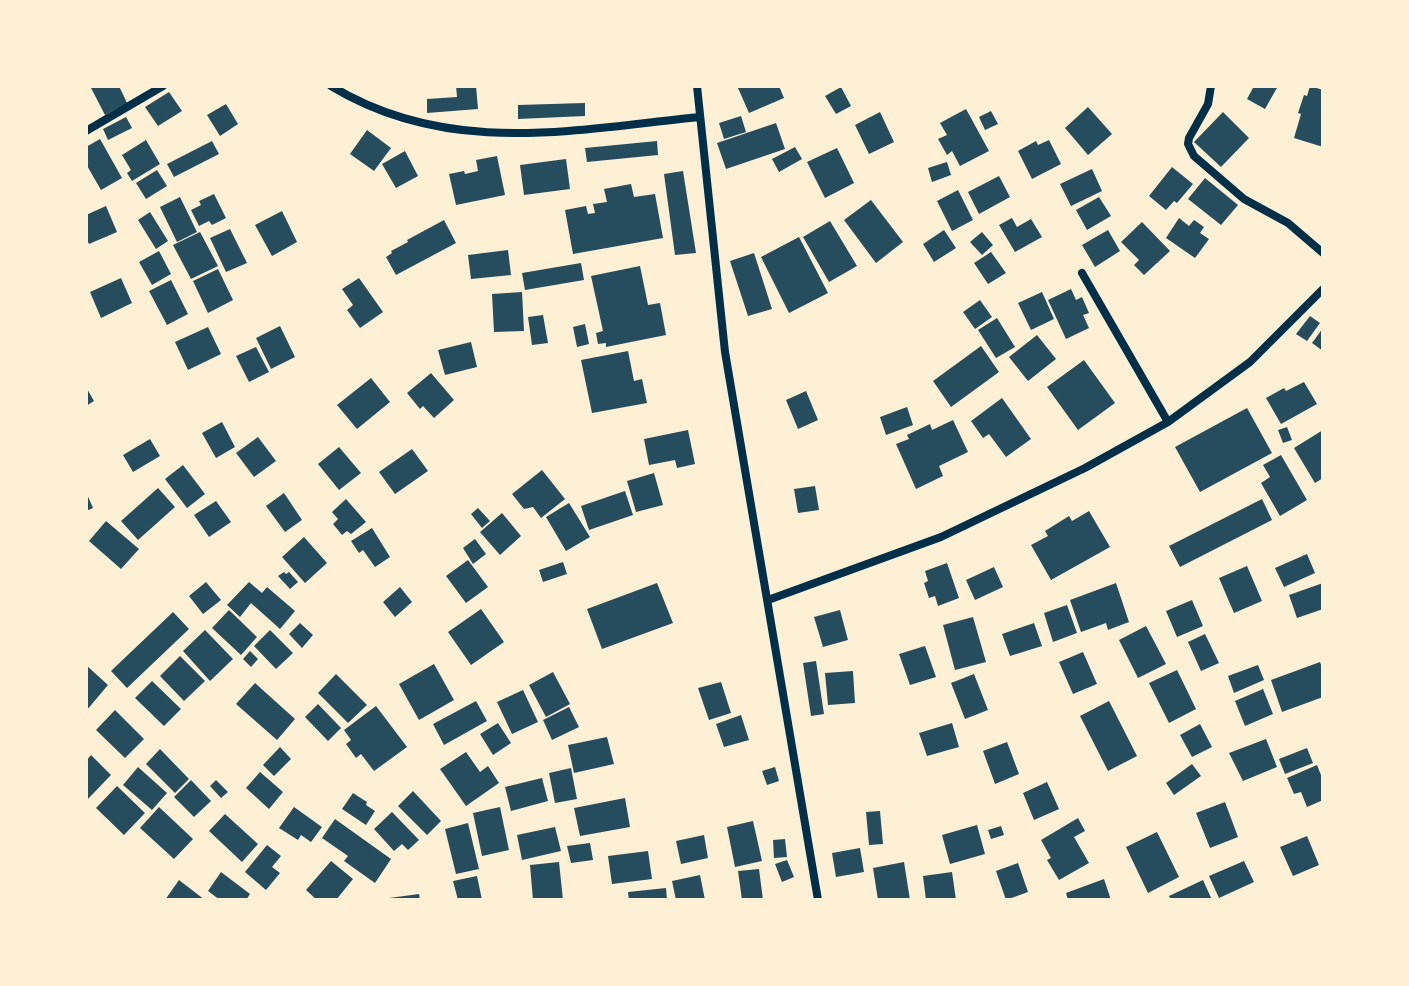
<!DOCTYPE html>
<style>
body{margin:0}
#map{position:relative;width:1409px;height:986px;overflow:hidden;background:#fdf0d5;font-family:"Nunito Sans",sans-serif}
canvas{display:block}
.frame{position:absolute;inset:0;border:88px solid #fdf0d5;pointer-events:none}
</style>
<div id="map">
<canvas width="1409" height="986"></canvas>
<div class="frame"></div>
</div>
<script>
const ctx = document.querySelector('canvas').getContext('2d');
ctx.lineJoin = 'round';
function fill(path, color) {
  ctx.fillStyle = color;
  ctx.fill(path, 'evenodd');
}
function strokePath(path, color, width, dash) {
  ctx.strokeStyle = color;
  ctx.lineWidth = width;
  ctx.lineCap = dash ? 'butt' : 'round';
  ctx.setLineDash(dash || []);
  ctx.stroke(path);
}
const building = new Path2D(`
 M90 86H119L127 103 105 115Z
 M456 86H476L478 109 427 113V99L457 97Z
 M743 86H779L784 98 749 113 738 88Z
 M1254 86H1278L1265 109 1247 99Z
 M1310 86 1323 90V147L1294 138 1301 114 1298 113 1304 95 1307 96Z
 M841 87 851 106 836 114 825 96Z
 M169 92 182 111 158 126 145 107Z
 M585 103V116L518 119V105Z
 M226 104 238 124 220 136 207 115Z
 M1088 107 1112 134 1088 155 1065 128Z
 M966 109 989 151 960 166 952 151 947 155 938 139 947 135 940 123Z
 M991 111 998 124 985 130 979 117Z
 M880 112 894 142 869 154 855 125Z
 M1223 112 1249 138 1221 167 1194 142Z
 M741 116 746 132 724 139 719 123Z
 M126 117 132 128 108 140 103 129Z
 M776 123 785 149 726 169 717 143Z
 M367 130 391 148 374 171 350 154Z
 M100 139 122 178 101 190 86 164V147Z
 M146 140 160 164 132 181 127 173 131 170 122 155Z
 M1049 140 1061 164 1032 179 1018 151 1036 141 1038 145Z
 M212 141 219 154 174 177 167 164Z
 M657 141 658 155 587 162 585 148Z
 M795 147 802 159 779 172 772 159Z
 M837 148 854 183 825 198 807 162Z
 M405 151 418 176 396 188 382 164Z
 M497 156 505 195 456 205 449 174 464 171 465 174 478 171 476 160Z
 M566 159 570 189 524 195 520 165Z
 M947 162 951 175 932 182 928 168Z
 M1172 167 1193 184 1177 203 1174 201 1166 210 1149 196Z
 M1092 169 1102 191 1071 206 1060 184Z
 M157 170 167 186 146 199 136 183Z
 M683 171 696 253 675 255 664 174Z
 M999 176 1010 197 979 214 968 192Z
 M1205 178 1238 205 1221 225 1188 199Z
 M631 184 634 197 655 194 663 238 573 254 565 210 586 206 588 214 595 213 593 204 607 202 604 189Z
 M958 190 973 220 952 231 937 201Z
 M214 194 226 218 212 225 209 221 199 226 191 210 201 205 199 201Z
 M180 197 197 232 177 242 160 207Z
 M1099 197 1111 216 1087 230 1076 210Z
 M871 200 903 242 876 263 844 220Z
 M106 206 117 232 89 244 86 238V215Z
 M282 211 297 242 272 256 255 225Z
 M150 212 168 241 156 249 138 220Z
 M1012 218 1017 227 1031 219 1042 237 1015 252 999 225Z
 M1179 218 1189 226 1194 220 1204 227 1200 233 1209 239 1195 258 1166 238Z
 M444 220 456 243 396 275 386 257 392 253 391 251 408 242 407 240Z
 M830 221 857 266 829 282 803 237Z
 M1142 222 1170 251 1144 275 1134 265 1139 260 1121 242Z
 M230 229 247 263 226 272 210 238Z
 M944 230 956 248 934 262 923 244Z
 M1108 230 1120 251 1095 267 1082 245Z
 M200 232 218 266 191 279 173 245Z
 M982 232 993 245 982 255 970 242Z
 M799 237 828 293 789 313 761 257Z
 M508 250 511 275 471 279 468 255Z
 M159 251 171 274 152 285 139 262Z
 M991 252 1006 273 988 284 974 263Z
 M754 253 772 309 748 316 730 261Z
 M581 263 584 280 525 290 522 273Z
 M640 266 648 305 660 303 666 335 606 347V343L598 344 596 333 603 331 591 276Z
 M218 269 233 300 208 313 193 281Z
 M121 278 132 303 101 318 90 292Z
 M359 278 383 312 360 328 347 310 353 305 342 289Z
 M171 280 188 314 167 325 149 291Z
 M1071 289 1076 300 1082 297 1089 313 1083 315 1089 328 1066 339 1048 300Z
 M522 292 524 331 494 332 492 294Z
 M1042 292 1054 319 1031 330 1018 303Z
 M980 300 992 317 975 329 963 312Z
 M543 315 548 343 532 345 528 317Z
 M1310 316 1320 323 1307 341 1296 334Z
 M997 318 1015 347 996 358 978 330Z
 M585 324 589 344 577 347 573 327Z
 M280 326 295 357 271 369 256 338Z
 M208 327 221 354 188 370 175 342Z
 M1323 328V351L1312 343Z
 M1037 335 1056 359 1028 381 1009 357Z
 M471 342 477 367 445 375 438 350Z
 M981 346 999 372 951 407 933 381Z
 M256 347 269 372 249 382 236 356Z
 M628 351 634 381 642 379 647 403 592 413 581 360Z
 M1084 360 1115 403 1078 430 1047 387Z
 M431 373 454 400 434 418 423 406 420 409 407 393Z
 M371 378 390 402 357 429 337 405Z
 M1304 382 1317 404 1281 424 1266 398 1284 388 1286 391Z
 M86 387 94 401 86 406Z
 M806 391 818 420 798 429 786 400Z
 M1002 398 1031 439 1006 457 989 434 983 438 971 421Z
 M907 407 913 425 886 435 880 417Z
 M1247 408 1272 453 1200 492 1175 447Z
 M953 420 968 452 939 466 943 476 916 489 896 444 909 439 907 435 930 424 932 430Z
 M222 422 235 447 216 458 202 433Z
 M1287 427 1292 440 1283 443 1278 430Z
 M688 430 695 464 677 468 675 460 649 465 644 439Z
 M1323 430V478L1315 483 1294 448Z
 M258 437 276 461 254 477 236 453Z
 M150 439 160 456 133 472 123 455Z
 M339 447 361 473 339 490 318 464Z
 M412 449 428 471 395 494 379 472Z
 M1281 455 1307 500 1280 516 1261 483 1270 477 1263 465Z
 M183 465 205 494 187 508 165 479Z
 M542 470 565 499 541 518 533 507 524 509 512 494Z
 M654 473 663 505 636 512 627 481Z
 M815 486 819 510 798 513 794 489Z
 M158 488 175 507 138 540 121 521Z
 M625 491 633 515 589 530 581 506Z
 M86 492 93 508 86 511Z
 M284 493 302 520 285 532 266 506Z
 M346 499 366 522 351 534 347 531 342 535 333 524 338 519 332 512Z
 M1262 499 1272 520 1180 567 1169 546Z
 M216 501 231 522 209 537 194 515Z
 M569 503 590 537 566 551 546 517Z
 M478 508 490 521 482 528 471 514Z
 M1089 511 1110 547 1051 580 1031 545 1048 536 1045 531 1069 516 1072 521Z
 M502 513 521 536 500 555 480 532Z
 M106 521 139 549 121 569 89 541Z
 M372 528 390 557 375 567 363 550 359 553 351 541Z
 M304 537 327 563 305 583 282 557Z
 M475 539 486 554 473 564 463 548Z
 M1307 554 1315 573 1284 587 1275 568Z
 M468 560 488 587 466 603 446 576Z
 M563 562 567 574 543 582 539 570Z
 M947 563 959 598 938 606 935 596 929 598 924 583 928 581 925 571Z
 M1247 566 1262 601 1234 613 1219 578Z
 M994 567 1003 587 975 600 966 580Z
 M284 572 286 574 289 572 298 582 290 589 278 576Z
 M206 582 221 600 203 614 189 596Z
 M249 582 262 593 267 587 295 611 280 629 251 603 240 617 227 605Z
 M657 583 673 623 602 649 587 609Z
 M1116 583 1129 622 1108 630 1106 623 1081 632 1070 600Z
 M1323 583V609L1297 618 1289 595Z
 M400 587 412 602 395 617 383 602Z
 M1192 600 1203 626 1177 637 1166 611Z
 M1067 605 1077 633 1053 642 1044 613Z
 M481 609 504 642 471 665 448 632Z
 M229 610 257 637 241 655 212 628Z
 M840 610 848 640 823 647 814 617Z
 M173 612 189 629 127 688 111 671Z
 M973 617 986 662 955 670 943 625Z
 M300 623 313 635 302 648 289 634Z
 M1034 623 1042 646 1010 656 1002 634Z
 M1146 626 1166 664 1138 678 1119 640Z
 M205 630 233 659 210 681 183 651Z
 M270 630 293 653 276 669 254 646Z
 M1205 634 1219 663 1201 671 1188 642Z
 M925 646 936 677 910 685 899 654Z
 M250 651 258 659 251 667 243 659Z
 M1083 652 1097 684 1073 694 1059 662Z
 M180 656 205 681 184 701 160 676Z
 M816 661 824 714 811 716 803 663Z
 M1320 662 1323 670V697L1282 712 1271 680Z
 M434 664 454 700 419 720 399 684Z
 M86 665 108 685 86 711Z
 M1258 665 1264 680 1234 693 1228 676Z
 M1177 670 1196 709 1169 723 1149 683Z
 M853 671 855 703 828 705 825 673Z
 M553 672 570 704 546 717 529 685Z
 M336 674 367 705 348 723 318 693Z
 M974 674 988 710 965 719 951 683Z
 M152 681 181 709 164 726 135 698Z
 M721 682 731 713 709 720 698 688Z
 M255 683 295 719 277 740 236 704Z
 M1263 689 1273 714 1245 726 1235 701Z
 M523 690 538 722 512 734 497 702Z
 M476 701 487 721 444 745 433 724Z
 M1109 701 1137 756 1108 771 1080 716Z
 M318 704 341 728 328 741 305 717Z
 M376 706 407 747 374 771 361 754 356 758 346 744 351 740 344 730Z
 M569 707 579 727 552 740 543 720Z
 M115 710 144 739 125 758 96 730Z
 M741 715 749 740 724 747 716 724Z
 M498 723 511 743 493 755 480 734Z
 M952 723 959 747 927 756 919 733Z
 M1200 724 1212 747 1192 757 1180 735Z
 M607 737 614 764 574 773 568 745Z
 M1266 739 1277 767 1243 781 1229 753Z
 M1007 742 1019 774 995 784 983 751Z
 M280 747 291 759 274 776 263 765Z
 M1307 748 1313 763 1285 774 1279 759Z
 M160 749 189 779 175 793 146 764Z
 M466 752 480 772 488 766 499 783 466 806 440 769Z
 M91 755 111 775 86 801V761Z
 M1192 764 1201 776 1174 795 1166 783Z
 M1317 765 1323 780V800L1307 807 1301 792 1294 794 1287 778Z
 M138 767 167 793 152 810 123 785Z
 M775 767 779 781 767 785 762 771Z
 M571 768 577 799 555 803 549 773Z
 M260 772 283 792 269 809 246 788Z
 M542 778 548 801 511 811 505 787Z
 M191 780 211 801 194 817 174 797Z
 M216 780 228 792 221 798 210 786Z
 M1047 782 1059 809 1034 820 1023 793Z
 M117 786 145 813 124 835 96 808Z
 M413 791 441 821 427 835 398 806Z
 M353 793 367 802 366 805 375 811 366 825 342 809Z
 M625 798 630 827 580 836 574 808Z
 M1225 802 1238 837 1210 848 1196 813Z
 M159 807 193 839 174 859 140 828Z
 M294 807 322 827 311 842 301 835 298 840 279 828Z
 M500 807 509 850 482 856 473 813Z
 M880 811 883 844 869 845 866 812Z
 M392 812 419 840 408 850 402 844 394 851 374 829Z
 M225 814 258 844 242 862 209 831Z
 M1078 818 1085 831 1074 837 1089 863 1059 880 1047 860 1051 858 1041 840Z
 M335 819 391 859 375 883 344 861 348 856 322 838Z
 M753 821 762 861 735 867 727 827Z
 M468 823 479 869 456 874 445 829Z
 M977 825 985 854 950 864 942 835Z
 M1001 826 1004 835 991 839 988 830Z
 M555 827 561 851 522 860 517 835Z
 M1157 832 1179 877 1148 893 1126 847Z
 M704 835 708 858 681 864 676 841Z
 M1307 836 1319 865 1293 876 1280 847Z
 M785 839 787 857 774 858 773 840Z
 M590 843 593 860 571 863 567 846Z
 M267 845 281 856 272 867 280 873 266 890 245 872Z
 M860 848 864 872 836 877 832 853Z
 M648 851 652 879 612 884 608 856Z
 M787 860 794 877 782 882 775 864Z
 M331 861 353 879 336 900H317L306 890Z
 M1244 861 1254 882 1219 898 1209 876Z
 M559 862 563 900H533L530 865Z
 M904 862 910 900H878L873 868Z
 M1018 863 1028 892 1006 900 996 871Z
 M759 869 763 900H742L738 871Z
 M221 872 250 894 246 900H220L208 891Z
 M952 872 956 900H926L923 876Z
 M700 875 705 900H676L672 881Z
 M477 876 482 900H458L453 881Z
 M1104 879 1111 900H1068L1066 893Z
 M179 880 205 900H165Z
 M1203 880 1212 900H1171L1169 896Z
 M666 888 667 900H629L628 892Z
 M419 894 420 900H389V898Z`);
const minor = new Path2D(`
 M331 86C448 157 572 130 699 117
 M697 86 725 352 818 900
 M1211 86 1208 104 1189 138 1188 144 1194 156 1244 199 1288 223 1323 253
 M86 131 163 86
 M1082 273 1168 422
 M768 600 941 537 1085 468 1168 422 1250 362 1323 289`);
fill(building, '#264d5e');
strokePath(minor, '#003049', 8);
</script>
